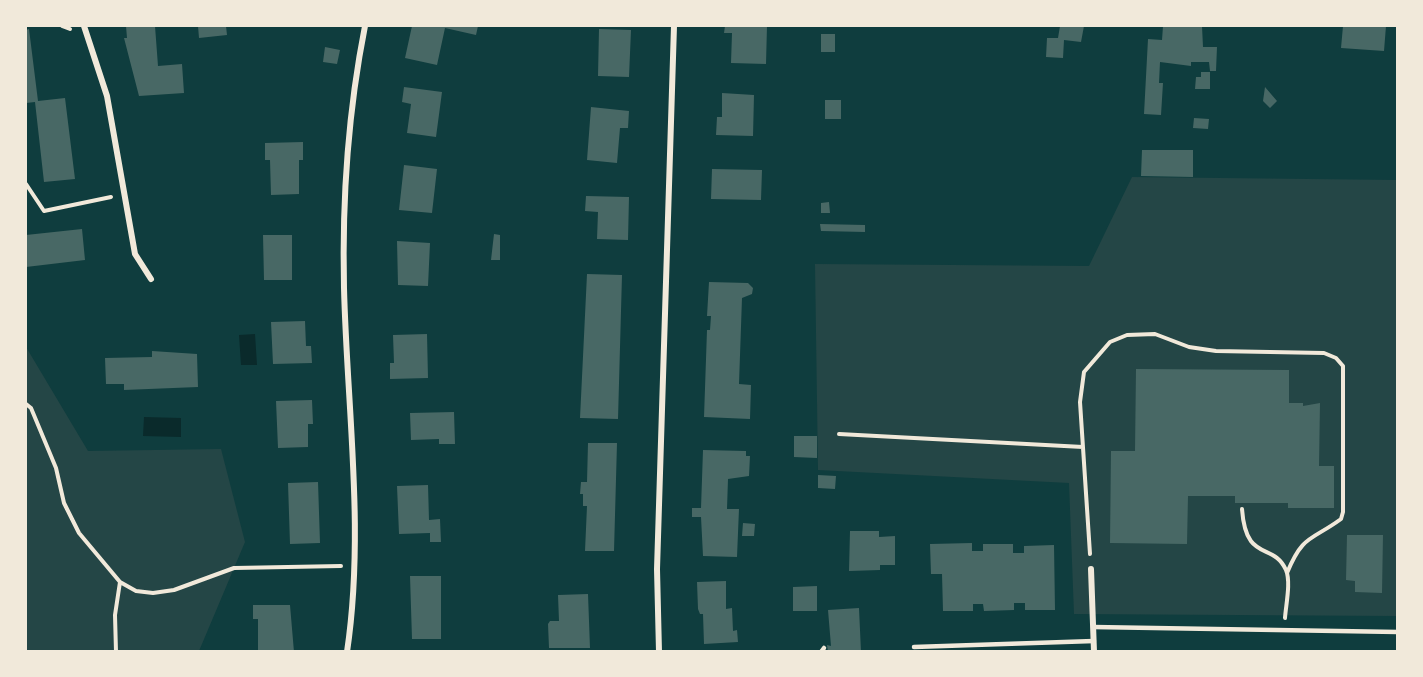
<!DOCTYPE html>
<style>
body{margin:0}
#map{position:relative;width:1423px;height:677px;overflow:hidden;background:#0f3d3e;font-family:Mulish,sans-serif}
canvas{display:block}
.frame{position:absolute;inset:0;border:27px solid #f1e9da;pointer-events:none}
</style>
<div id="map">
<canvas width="1423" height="677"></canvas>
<div class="frame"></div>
</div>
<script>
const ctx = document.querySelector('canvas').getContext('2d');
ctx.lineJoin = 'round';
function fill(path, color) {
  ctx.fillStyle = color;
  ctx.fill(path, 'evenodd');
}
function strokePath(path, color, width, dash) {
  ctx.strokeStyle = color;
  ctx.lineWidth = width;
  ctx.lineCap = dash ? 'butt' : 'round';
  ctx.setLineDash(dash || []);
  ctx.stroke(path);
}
const green = new Path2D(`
 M1132 177 1397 180V616L1074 614 1069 483 818 470 815 264 1089 266Z
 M26 347 88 451 221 449 245 542 199 651H26Z`);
const water = new Path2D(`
 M255 334 257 365H241L239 335Z
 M144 417 181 418V437L143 436Z`);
const building = new Path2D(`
 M126 26H155L158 66 182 64 184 93 139 96 124 38H127Z
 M198 26H226L227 35 199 38Z
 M412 26H478L476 35 445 28 437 65 405 58Z
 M725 26H767L766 64 731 63 732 33H724Z
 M1060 26H1084L1081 42 1064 40 1063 58 1046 57 1047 38H1058Z
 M1163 26H1202L1203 47H1217L1216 71H1210L1209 62H1191V66L1160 62 1159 83H1163L1161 115 1144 114 1148 39 1162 40Z
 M1343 26H1386L1384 51 1341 48Z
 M29 29 38 101 65 98 75 179 44 182 35 102 26 103V30Z
 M599 29 631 30 629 77 598 76Z
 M821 34H835V52H821Z
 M325 47 340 50 337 64 323 62Z
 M1201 72H1210V89H1195L1196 77H1201Z
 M404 87 442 92 436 137 407 133 411 104 402 102Z
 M1265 87 1277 101 1270 108 1263 101Z
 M722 93 754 95 753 136 716 135 717 117H722Z
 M825 100H841V119H825Z
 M591 107 629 111 628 128H620L617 163 587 160Z
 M1194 118 1209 119 1208 129 1193 128Z
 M303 142V160H299V194L271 195 270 160H265V143Z
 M1142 150H1193V177L1141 176Z
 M404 165 437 169 432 213 399 210Z
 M712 169 762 170 761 200 711 199Z
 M586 196 629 197 628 240 597 239 598 212 585 211Z
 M829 202 830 213H821V203Z
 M820 224 865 225V232L821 231Z
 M82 229 85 260 26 267V235Z
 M494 234 500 235V260H491Z
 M263 235H292V280H264Z
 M397 241 430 243 428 286 398 285Z
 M587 274 622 275 618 419 580 418Z
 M709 282 748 283 753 288 752 294 742 298 739 384 751 385 750 419 704 417 707 330H710L711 316H707Z
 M305 321 306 346H311L312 363 273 364 271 322Z
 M427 334 428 378 390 379V363H394L393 335Z
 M152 351 197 354 198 387 124 390V384H106L105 358 152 357Z
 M1136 369 1289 370V403H1303V406L1320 403 1319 466H1334V508H1288V503H1235V496H1188L1187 544 1110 543 1111 451H1135Z
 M312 400 313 424H308V447L278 448 276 401Z
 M454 412 455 444H439V439L411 440 410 413Z
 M794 436H817V458L794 457Z
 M588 443H617L614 551H585L587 506H583V494H580L581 482H587Z
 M703 450 746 451V456H750L749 476 728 479 727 509H739L737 557 703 556 701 517H692V508H701Z
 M818 475 836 476 835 489 818 488Z
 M318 482 320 543 290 544 288 483Z
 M428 485 429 520 440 519 441 542H430V533L399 534 397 486Z
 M743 523 755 524 754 536H742Z
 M850 531H879V537L895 536V565H880V570L849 571Z
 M1347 535H1383L1382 593 1355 592V581L1346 580Z
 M972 543V551H983V544H1013V553H1024V546L1054 545 1055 610H1025V603H1014V610L984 611 983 604H973V611H943L942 574H931L930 544Z
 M410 576H441V639H412Z
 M726 581V609L732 608 733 631 737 630 738 642 704 644 703 614H700L698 609 697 582Z
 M817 586V611H793V587Z
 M588 594 590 648H549L548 624 550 621H559L558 595Z
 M253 605H290L294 652H258V619H253Z
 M859 608 861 652H828L827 645 831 646 828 610Z`);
const path = new Path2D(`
 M62 26 70 29
 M26 184 44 211 111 197
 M26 404 31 408 56 468 64 503 79 533 120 582 136 591 153 593 174 590 234 568 341 566
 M839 434 1083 447
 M1242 509C1246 564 1273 541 1286 570 1291 582 1286 604 1285 618
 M1090 554 1080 402 1084 372 1110 342 1127 335 1155 334 1189 347 1216 351 1324 353 1336 358 1343 366V512L1341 519C1311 541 1303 534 1287 573
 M116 652 115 615 120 582`);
const service = new Path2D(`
 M1093 627 1398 632
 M914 647 1094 641
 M821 652 824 648`);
const minor = new Path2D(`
 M84 26 107 96 135 254 151 279
 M1091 569 1094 652
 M347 652C365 531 347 409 344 288 342 200 348 112 365 26
 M659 652 657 569 674 26`);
fill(green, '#244646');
fill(water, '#0a2a2b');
fill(building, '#486865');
strokePath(path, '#f1e9da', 4);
strokePath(service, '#f1e9da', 4.5);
strokePath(minor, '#f1e9da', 6);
</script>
